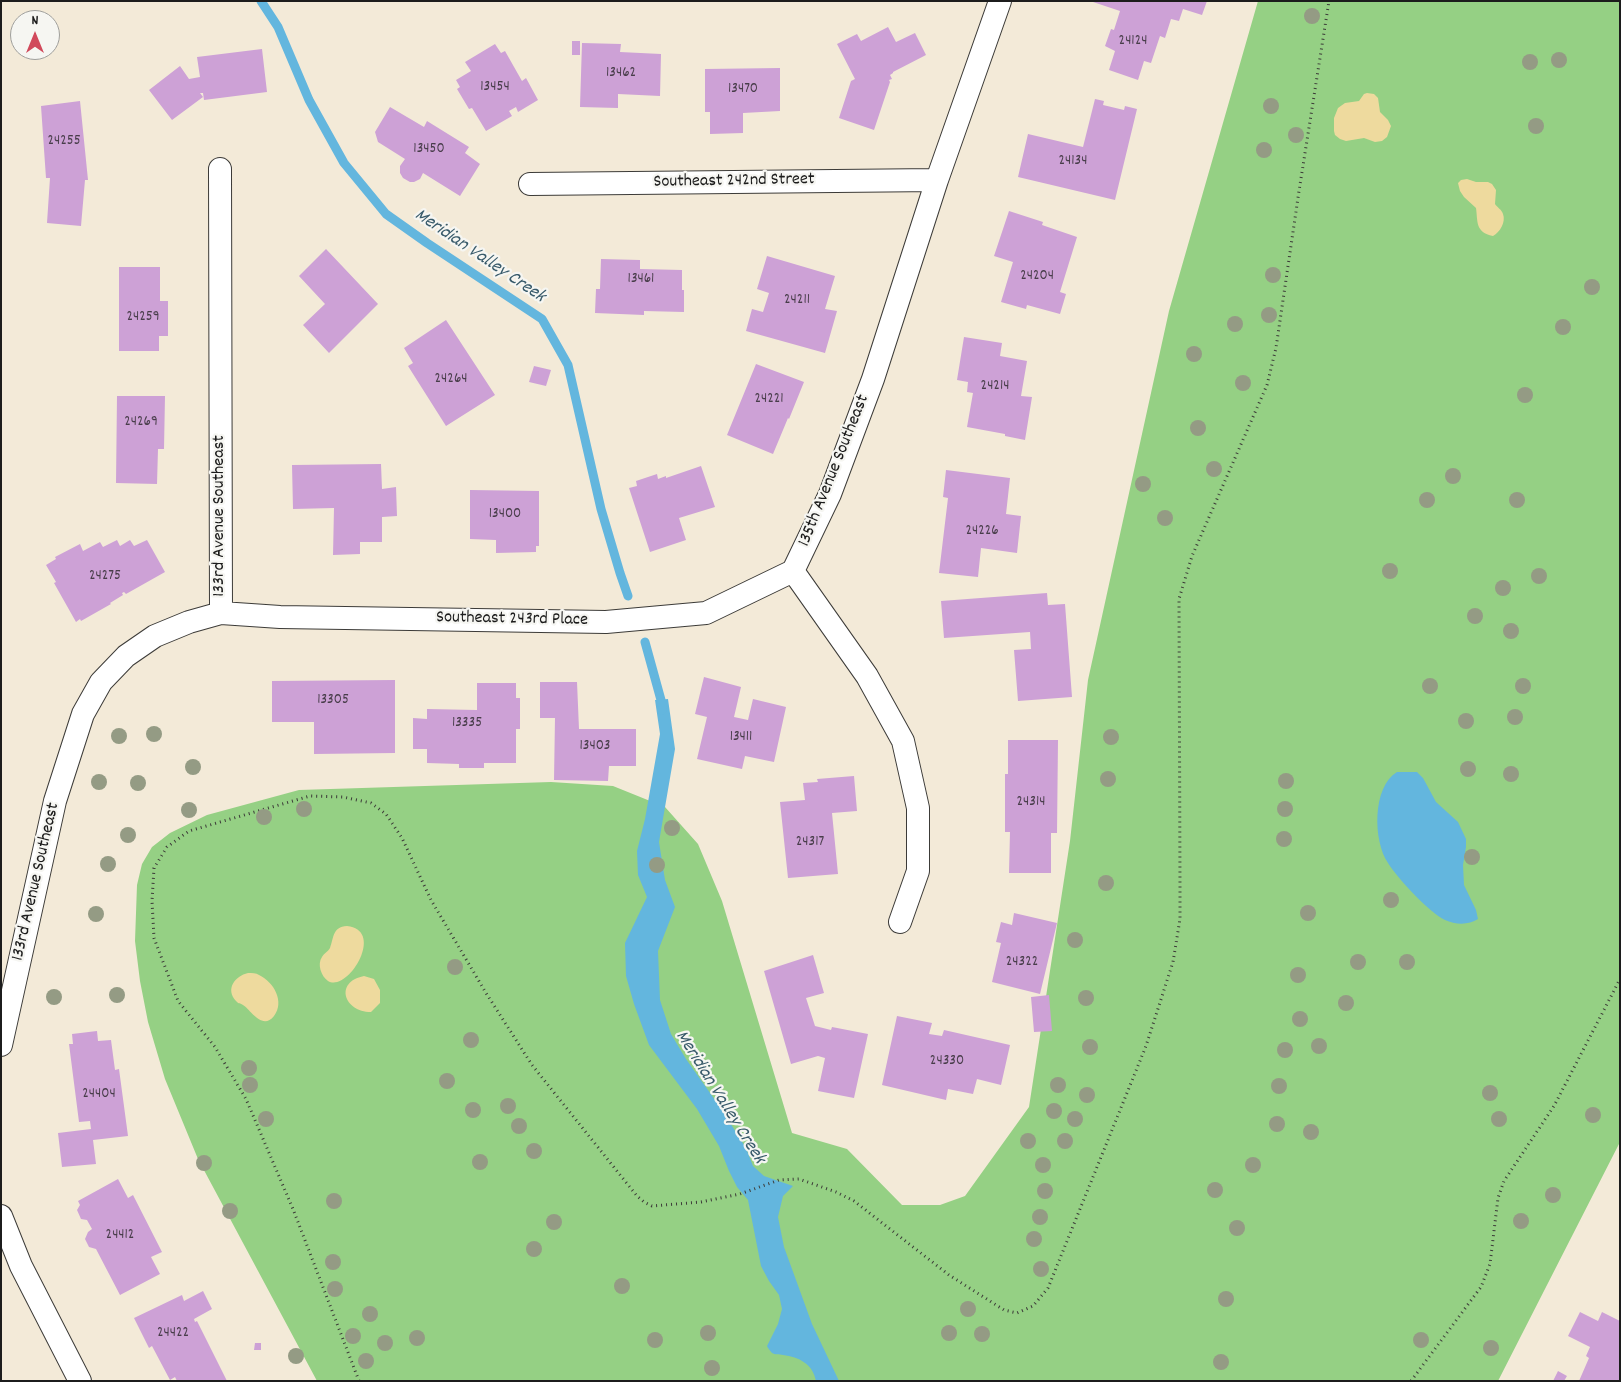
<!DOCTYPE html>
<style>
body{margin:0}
#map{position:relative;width:1621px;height:1382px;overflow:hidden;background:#f3ead8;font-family:Dekko,sans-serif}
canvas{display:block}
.frame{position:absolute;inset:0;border:2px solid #1c1c1c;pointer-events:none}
.north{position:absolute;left:10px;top:10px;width:50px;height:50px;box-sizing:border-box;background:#f6f6f2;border:1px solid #9f9f9c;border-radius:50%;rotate:0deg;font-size:14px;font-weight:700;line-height:20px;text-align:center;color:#1c1c1c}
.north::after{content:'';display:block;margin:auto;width:18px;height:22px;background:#d1495b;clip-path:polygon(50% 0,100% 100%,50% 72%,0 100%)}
</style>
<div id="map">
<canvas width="1621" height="1382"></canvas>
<div class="frame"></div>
<div class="north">N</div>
</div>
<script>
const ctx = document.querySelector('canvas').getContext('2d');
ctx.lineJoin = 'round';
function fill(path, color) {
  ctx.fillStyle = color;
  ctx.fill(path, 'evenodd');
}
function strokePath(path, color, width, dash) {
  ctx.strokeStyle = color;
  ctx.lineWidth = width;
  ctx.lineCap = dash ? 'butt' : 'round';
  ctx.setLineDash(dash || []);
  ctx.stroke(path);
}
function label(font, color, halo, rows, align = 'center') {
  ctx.font = font + ' Dekko,sans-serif';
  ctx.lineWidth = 4.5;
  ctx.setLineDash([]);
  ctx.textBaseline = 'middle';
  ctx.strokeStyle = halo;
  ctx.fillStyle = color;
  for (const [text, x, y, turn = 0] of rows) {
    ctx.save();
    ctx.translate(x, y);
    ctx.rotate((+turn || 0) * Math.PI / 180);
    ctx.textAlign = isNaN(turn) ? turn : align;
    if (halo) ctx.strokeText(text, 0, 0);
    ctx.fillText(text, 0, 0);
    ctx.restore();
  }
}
const green = new Path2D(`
 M1258 1H1620V1142L1498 1381H317L198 1159 165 1079 148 1022 140 981 135 941 137 885 142 864 152 847 170 833 207 815 299 790 551 782 613 786 665 807 698 844 722 901 792 1133 847 1149 902 1205H940L965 1196 1029 1107 1070 841 1088 680 1169 311Z`);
const sand = new Path2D(`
 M1367 93 1374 94 1378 98 1380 112 1388 120 1391 126 1387 137 1382 141 1375 142 1364 138 1346 141 1340 139 1335 135 1334 131V118L1338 108 1345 103 1359 101 1364 94Z
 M1467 179 1476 182H1488L1492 184 1496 190 1495 204C1497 207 1502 210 1503 214 1506 222 1500 232 1493 236 1475 232 1478 222 1476 208L1464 197 1460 191 1458 183 1461 180Z
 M347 926C386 930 348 993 328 981 321 976 317 964 322 957 324 953 328 952 330 948 334 938 332 927 347 926Z
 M248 973C252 973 256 973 259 975 274 982 285 1002 274 1016 262 1031 250 1009 243 1005 239 1002 240 1005 236 1001 225 989 235 976 248 973Z
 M364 976 374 979 380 990V1003L371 1012C344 1012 334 982 364 976Z`);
const water = new Path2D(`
 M668 699 675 749 659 842 665 880 675 907 658 951 660 1000 671 1034 686 1059 720 1107 746 1148 753 1166 764 1176 793 1186 783 1196 778 1217 784 1247 812 1324 839 1381H816C813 1364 799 1357 783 1355 779 1354 775 1355 772 1353 770 1351 768 1348 767 1346L778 1324 782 1309 779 1295 769 1281 761 1266 748 1200 737 1187 729 1171 719 1146 697 1109 649 1045 634 1004 626 976 625 943 647 897 638 875 637 851 645 819 660 734 655 700Z
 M1397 772H1417L1423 778 1436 802 1458 822 1466 839V847L1463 865 1464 885 1476 910 1478 919C1469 925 1456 925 1445 920 1429 912 1398 879 1388 863 1373 841 1372 787 1397 772Z`);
const stream = new Path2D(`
 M261 1 278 27 309 100 344 163 386 214 427 243 542 319 568 365 601 509 620 573 628 596
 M645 642 661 700 662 710`);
const building = new Path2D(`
 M1090 1H1207L1202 15 1183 9 1179 21 1171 19 1165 38 1160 36 1151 63 1144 61 1138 80 1109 70 1115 51 1105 46 1111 29 1114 30 1120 11Z
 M888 27 896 42 915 33 926 55 893 72V73L890 75 892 79 889 80 890 82 874 130 839 118 851 81 855 79 837 44 857 34 861 41Z
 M572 41H580V55H572Z
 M582 43 621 44 620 52 661 54 660 96 618 94V108L580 107Z
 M495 44 501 53 505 51 522 81 526 78 538 100 518 112 516 107 509 111 512 116 486 131 472 108 469 109 457 89 460 87 456 80 471 71 465 62Z
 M262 49 267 92 204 100 203 93H200L203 97 172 120 149 90 180 66 189 79 200 77 197 57Z
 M780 68V111L743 113V133L710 134V112H705V69Z
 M1095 99 1104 101 1103 105 1124 110 1125 106 1137 109 1115 200 1018 177 1028 134 1083 147Z
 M80 101 88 180H85L81 226 47 223 50 178H46L41 106Z
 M390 107 424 127 427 121 469 147 465 153 480 164 460 196 423 173 420 179 414 182H410L403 178 400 173V166L405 159 378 142 375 132Z
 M1009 211 1043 222 1042 225 1077 237 1060 292 1066 294 1060 314 1027 305 1026 309 1001 302 1013 262 994 256Z
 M326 249 378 304 329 353 303 325 325 304 299 276Z
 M767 256 835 276 825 309 837 311 825 353 746 331 752 309 763 312 769 293 757 289Z
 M601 259 640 260V269L682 270V290H684V312L644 311V315L595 313 596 289H600Z
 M119 267H160V301H168V336H159V351H119Z
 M446 320 495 395 446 426 408 366 413 363 404 348Z
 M964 337 1002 343 1000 356 1027 361 1021 396 1032 397 1025 440 1005 436V434L967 427 973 393 967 392 968 382 957 380Z
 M756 364 804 382 789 419 788 418 773 454 727 435Z
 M534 366 551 370 546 386 529 382Z
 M117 396H165L164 449H158L157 484 116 483Z
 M381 464 382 489 396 487 397 516 382 517V542H360V554L333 555 334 508 293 509 292 465Z
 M701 466 715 507 679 518 686 540 650 552 629 488 637 486 636 481 657 474 658 479 666 476V478Z
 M946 470 1010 478 1006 514 1021 516 1017 553 981 548 978 577 939 573 948 498 943 497Z
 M470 490 539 491V546H536V552L496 553V540L470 539Z
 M117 540 120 546 130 540 134 546 147 540 165 572 126 594 124 592 122 593 123 595 110 603 111 604 81 621 80 619 76 622 54 583 56 582 46 565 56 559 55 557 80 544 83 551 100 542 103 547Z
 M1047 593 1048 605 1065 604 1072 697 1018 701 1014 650 1031 649 1030 632 944 638 941 601Z
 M704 677 741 687 734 717 748 720 753 699 786 707 774 762 745 756 742 769 697 759 707 717 695 714Z
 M395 680V753L314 754V722H272V681Z
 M540 682H577L579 729H636V766H609L608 781 554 780 555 718H540Z
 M477 683H516V698H520V729H516V763H484V768H459V764L427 763V749H413V718L427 719V709L477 710Z
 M1008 740H1058L1057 833H1051V873H1009L1010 832H1005V774H1008Z
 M854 776 857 811 832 813 838 874 788 878 780 802 805 800 803 783 818 782 817 779Z
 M1014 913 1057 923 1040 994 992 982 1001 943 996 942 1001 922 1012 925Z
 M813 955 824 993 806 998 815 1026 831 1030 832 1027 868 1034 854 1098 818 1091 825 1058 818 1056 791 1064 764 971Z
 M1049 995 1052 1031 1034 1032 1031 997Z
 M897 1016 932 1023 929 1034 942 1036 944 1030 1010 1045 1001 1085 977 1079 973 1094 948 1089 946 1100 882 1085Z
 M97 1031 98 1041 111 1040 115 1070 119 1069 128 1136 93 1140 96 1164 62 1167 58 1133 91 1129 90 1121 79 1122 69 1044H73L72 1034Z
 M118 1179 128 1198 133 1195 162 1252 151 1257 160 1274 120 1295 96 1249 89 1247 85 1239 88 1232 92 1229 87 1220 81 1219 77 1210 80 1205 78 1201Z
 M203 1291 212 1309 194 1319 195 1322 197 1321 227 1381H177L175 1377 170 1380 152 1346 149 1348 134 1318 182 1295 184 1301Z
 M1580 1312 1598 1321 1602 1312 1620 1321V1381H1579L1589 1358 1586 1356 1590 1347 1568 1336Z
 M255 1343H261V1350H254Z
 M1558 1371 1567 1376 1564 1381H1553Z`);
const path = new Path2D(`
 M359 1381 293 1209 246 1099 215 1047 178 1001 154 938 152 901 154 868 167 847 189 831 310 796 343 797 371 803 386 814 402 838 431 900 486 993 532 1065 637 1196 644 1202 652 1206 701 1202 740 1194 779 1180 799 1179 836 1192 854 1201 949 1275 1004 1310 1017 1313 1033 1306 1048 1288 1146 1046 1173 962 1180 919V886L1179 599 1192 556 1267 385 1276 348 1299 191 1329 1
 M1411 1381 1481 1287 1490 1264 1498 1198 1504 1181 1554 1106 1620 979`);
const minor = new Path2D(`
 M530 184 937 180
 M793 571 830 494 873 379 937 180 1000 1
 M793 571 867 676 903 741 918 808V871L900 922
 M221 613 280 617 606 622 706 613 793 571
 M1 1045 55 801 83 714 101 682 126 656 155 636 189 622 221 613 220 169
 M1 1216 21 1266 80 1381`);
const trees = [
 [1312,16],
 [1559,60],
 [1530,62],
 [1271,106],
 [1536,126],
 [1296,135],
 [1264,150],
 [1273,275],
 [1592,287],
 [1269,315],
 [1235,324],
 [1563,327],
 [1194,354],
 [1243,383],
 [1525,395],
 [1198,428],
 [1214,469],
 [1453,476],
 [1143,484],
 [1427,500],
 [1517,500],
 [1165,518],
 [1390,571],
 [1539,576],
 [1503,588],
 [1475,616],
 [1511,631],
 [1430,686],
 [1523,686],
 [1515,717],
 [1466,721],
 [154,734],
 [119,736],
 [1111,737],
 [193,767],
 [1468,769],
 [1511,774],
 [1108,779],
 [1286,781],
 [99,782],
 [138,783],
 [304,809],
 [1285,809],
 [189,810],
 [264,817],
 [672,828],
 [128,835],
 [1284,839],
 [1472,857],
 [108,864],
 [657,865],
 [1106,883],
 [1391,900],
 [1308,913],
 [96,914],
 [1075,940],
 [1358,962],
 [1407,962],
 [455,967],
 [1298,975],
 [117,995],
 [54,997],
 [1086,998],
 [1346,1003],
 [1300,1019],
 [471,1040],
 [1319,1046],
 [1090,1047],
 [1285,1050],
 [249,1068],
 [447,1081],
 [250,1085],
 [1058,1085],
 [1279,1086],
 [1490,1093],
 [1087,1095],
 [508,1106],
 [473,1110],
 [1054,1111],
 [1593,1115],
 [266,1119],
 [1075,1119],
 [1499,1119],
 [1277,1124],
 [519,1126],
 [1311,1132],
 [1028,1141],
 [1065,1141],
 [534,1151],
 [480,1162],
 [204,1163],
 [1043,1165],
 [1253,1165],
 [1215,1190],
 [1045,1191],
 [1553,1195],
 [334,1201],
 [230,1211],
 [1040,1217],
 [1521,1221],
 [554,1222],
 [1237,1228],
 [1034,1239],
 [534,1249],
 [333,1262],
 [1041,1269],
 [622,1286],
 [335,1289],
 [1226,1299],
 [968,1309],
 [370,1314],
 [708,1333],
 [949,1333],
 [982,1334],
 [353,1336],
 [417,1338],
 [655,1340],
 [1421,1340],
 [385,1343],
 [1491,1348],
 [296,1356],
 [366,1361],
 [1221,1362],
 [712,1368]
];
const numberNames = [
 ["24124",1133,42],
 ["13462",621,74],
 ["13454",495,88],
 ["13470",743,90],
 ["24255",64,142],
 ["13450",429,150],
 ["24134",1073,162],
 ["24204",1037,277],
 ["13461",641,280],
 ["24211",797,301],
 ["24259",143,318],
 ["24264",451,380],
 ["24214",995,387],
 ["24221",769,400],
 ["24269",141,423],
 ["13400",505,515],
 ["24226",982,532],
 ["24275",105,577],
 ["13305",333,701],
 ["13335",467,724],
 ["13411",741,738],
 ["13403",595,747],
 ["24314",1031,803],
 ["24317",810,843],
 ["24322",1022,963],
 ["24330",947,1062],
 ["24404",99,1095],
 ["24412",120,1236],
 ["24422",173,1334]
];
const streetNames = [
 ["Southeast 242nd Street",734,182,-1],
 ["135th Avenue Southeast",835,471,-68],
 ["133rd Avenue Southeast",221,516,-90],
 ["Southeast 243rd Place",512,620,1],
 ["133rd Avenue Southeast",37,882,-77]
];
const waterNames = [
 ["Meridian Valley Creek",479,257,34],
 ["Meridian Valley Creek",719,1098,58]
];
fill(green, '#95d084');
fill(sand, '#eeda9e');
fill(water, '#63b6de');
strokePath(stream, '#63b6de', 9);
fill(building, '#cda1d6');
strokePath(minor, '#3c3b38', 24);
strokePath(path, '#3c3b38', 3, [1, 4]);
strokePath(minor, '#fff', 22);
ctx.fillStyle = '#949b84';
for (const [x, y] of trees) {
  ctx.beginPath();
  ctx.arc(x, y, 8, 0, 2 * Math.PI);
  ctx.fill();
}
label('15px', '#483d4a', null, numberNames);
label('18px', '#1c1c1c', '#f6f6f2', streetNames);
label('italic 19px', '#385a6a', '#f6f6f2', waterNames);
</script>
